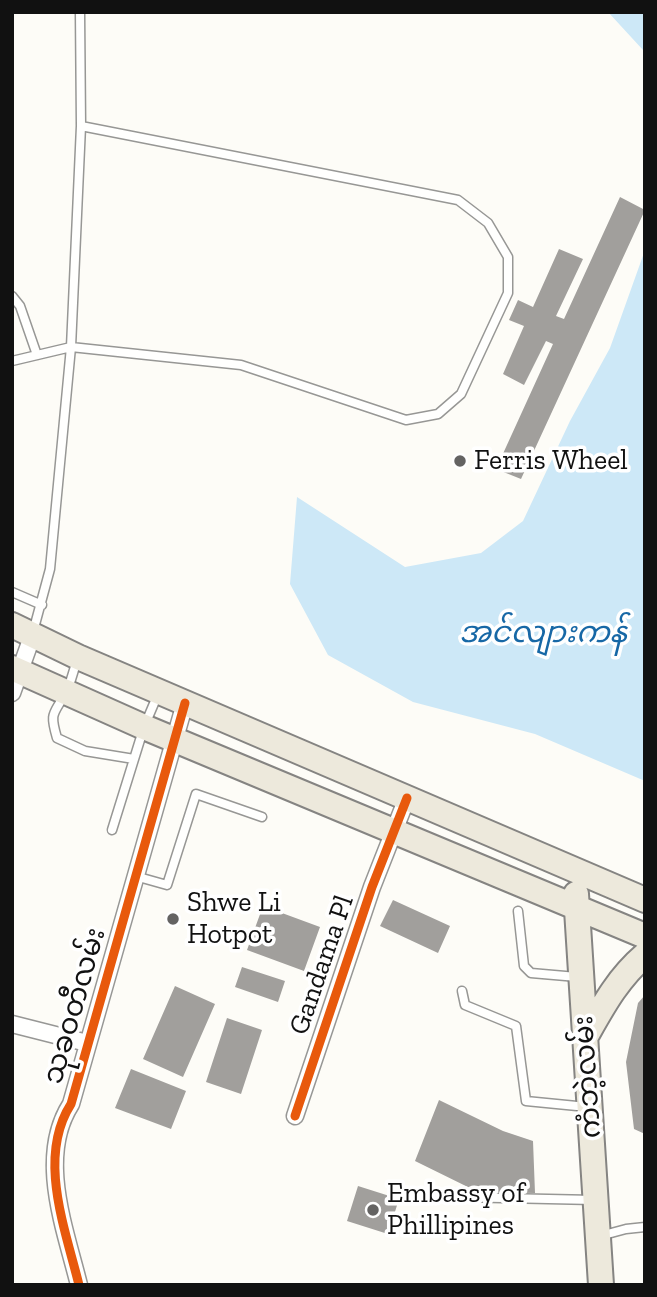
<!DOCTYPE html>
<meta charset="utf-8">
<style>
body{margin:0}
#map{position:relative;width:657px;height:1297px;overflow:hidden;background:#fdfcf7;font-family:"Zilla Slab",serif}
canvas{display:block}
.frame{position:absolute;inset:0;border:14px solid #111;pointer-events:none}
</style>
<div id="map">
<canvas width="657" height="1297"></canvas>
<div class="frame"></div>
</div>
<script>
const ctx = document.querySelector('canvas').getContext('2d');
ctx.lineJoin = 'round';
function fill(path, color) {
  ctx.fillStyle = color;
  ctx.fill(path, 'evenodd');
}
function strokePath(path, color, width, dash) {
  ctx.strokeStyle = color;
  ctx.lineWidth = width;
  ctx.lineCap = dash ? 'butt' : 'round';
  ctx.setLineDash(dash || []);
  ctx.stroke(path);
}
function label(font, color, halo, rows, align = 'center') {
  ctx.font = font + ' "Zilla Slab","Noto Sans Myanmar",serif';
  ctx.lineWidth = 7;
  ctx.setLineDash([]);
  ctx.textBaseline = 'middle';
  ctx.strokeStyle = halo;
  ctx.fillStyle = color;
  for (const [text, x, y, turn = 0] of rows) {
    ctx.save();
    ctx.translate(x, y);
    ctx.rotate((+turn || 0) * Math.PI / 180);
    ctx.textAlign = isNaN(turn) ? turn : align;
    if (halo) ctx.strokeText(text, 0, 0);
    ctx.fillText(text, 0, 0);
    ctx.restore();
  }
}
const water = new Path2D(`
 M608 12H645V56L643 50Z
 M645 250V781L535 734 413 702 328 655 290 584 297 497 405 567 481 553 523 521 570 421 610 348Z`);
const building = new Path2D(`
 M620 197 645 210 521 479 496 469 553 344 546 341 524 385 503 374 524 326 509 320 518 300 533 307 559 249 583 259 556 316 564 319Z
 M393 900 450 926 438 953 380 926Z
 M263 906 320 927 304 971 247 950Z
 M242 967 285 981 278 1002 235 987Z
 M175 986 215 1004 183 1077 143 1059Z
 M645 995V1134L634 1129 626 1062 638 1003Z
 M227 1018 262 1030 241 1094 206 1082Z
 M131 1069 186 1091 171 1129 115 1108Z
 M439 1100 503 1131 533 1141 535 1193 478 1192 415 1161Z
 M358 1186 399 1199 388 1234 347 1221Z`);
const service = new Path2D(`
 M12 296 20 306 37 355
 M12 361 71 347 241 365 406 420 438 414 461 394 508 293V257L488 223 458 200 81 126
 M12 592 42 605
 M33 632 50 569 71 347 81 126 80 12
 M77 661C73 671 71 683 66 692 54 715 49 711 57 738L85 751 134 759
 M112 830 144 727 158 694
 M135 876 167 885 196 794 262 817
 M518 911 524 966 531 973 577 977
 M462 991 465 1005 516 1026 526 1101 587 1107
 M457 1197 594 1200
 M600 1236 626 1229 645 1227`);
const minor = new Path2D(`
 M12 693 33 634
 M12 1024 87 1043
 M295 1116 372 887 407 798
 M79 1285C65 1228 37 1157 71 1104L185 703`);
const primary = new Path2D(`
 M12 625 78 657 645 900
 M12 668 144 727 645 936
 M576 894 601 1285
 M586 1036C603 1006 618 978 645 955`);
const cycleway = new Path2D(`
 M295 1116 372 887 407 798
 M79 1285C65 1228 37 1157 71 1104L185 703`);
const markers = [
 [460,461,7,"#646362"],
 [173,919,7,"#646362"],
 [373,1210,7,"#646362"]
];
const poiNames = [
 ["Ferris Wheel",474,461],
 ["Shwe Li",187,903],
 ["Hotpot",187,935],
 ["Embassy of",387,1194],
 ["Phillipines",387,1226]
];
const streetNames = [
 ["Gandama Pl",322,965,-71],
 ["သုခဝတီလမ်း",75,1006,-74],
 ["ကံဘဲ့လမ်း",588,1077,-94]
];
const waterNames = [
 ["အင်လျားကန်",543,633]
];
fill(water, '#cde8f7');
fill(building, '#a19f9c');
strokePath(service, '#979795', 11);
strokePath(minor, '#979795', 19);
strokePath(primary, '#858482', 28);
strokePath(service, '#fffffe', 8);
strokePath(minor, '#fffffe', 16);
strokePath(primary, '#ede9dc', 24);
strokePath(cycleway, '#e8590c', 9);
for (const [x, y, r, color] of markers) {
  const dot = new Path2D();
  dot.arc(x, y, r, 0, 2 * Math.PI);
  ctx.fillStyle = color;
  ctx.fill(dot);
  strokePath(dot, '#fff', 2.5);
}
label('28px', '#111', '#fff', poiNames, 'left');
label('28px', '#111', '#fff', streetNames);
label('italic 30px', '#1768a6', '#fff', waterNames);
</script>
